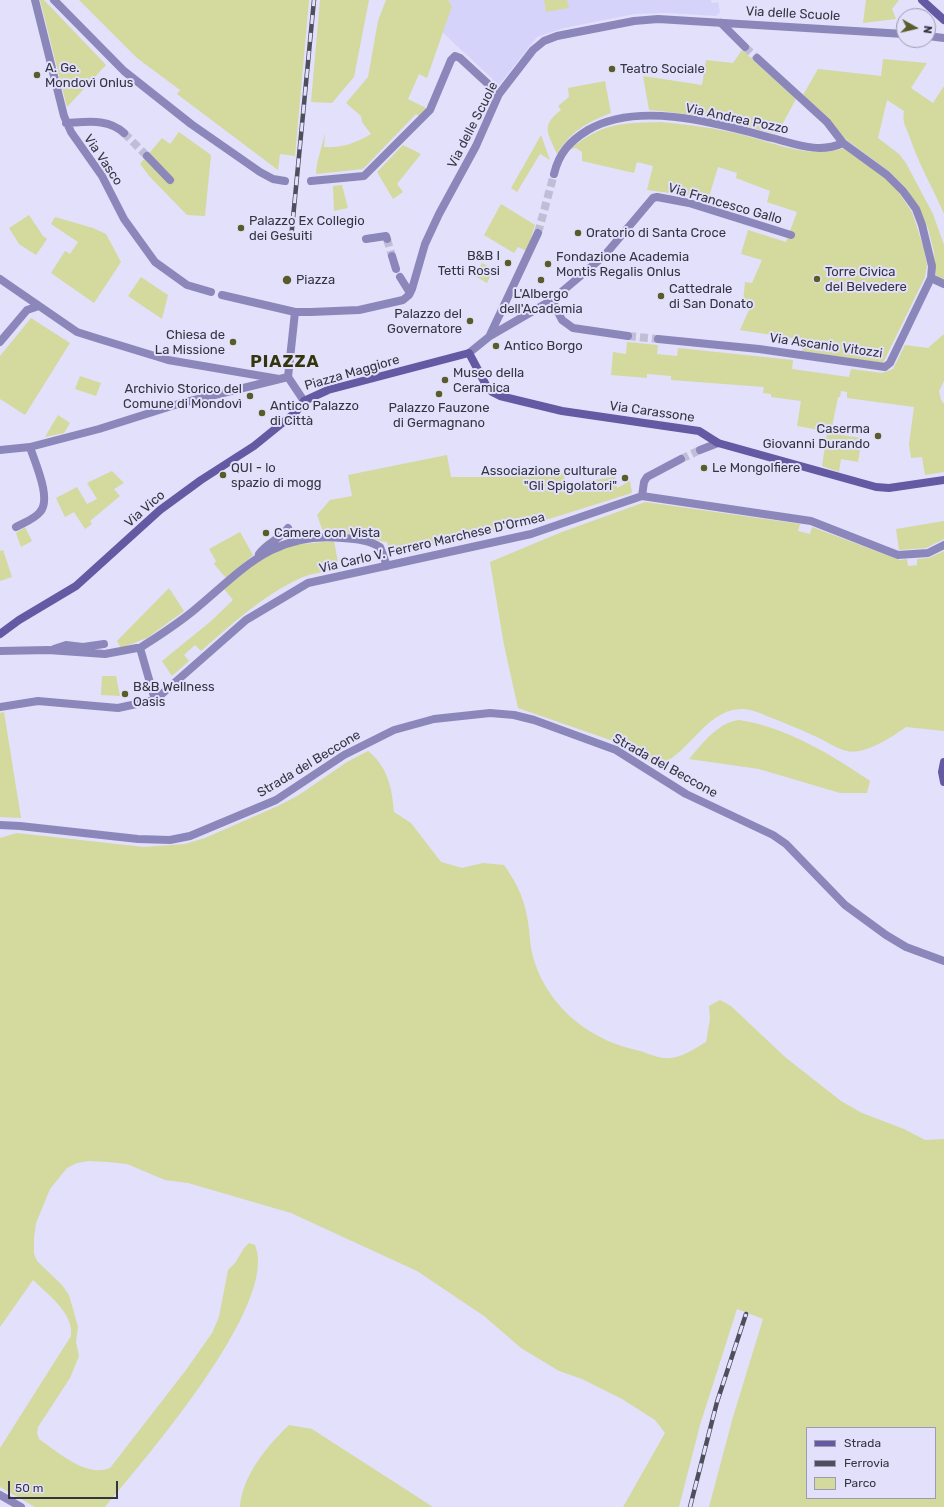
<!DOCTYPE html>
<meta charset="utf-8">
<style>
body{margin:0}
#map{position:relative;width:944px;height:1507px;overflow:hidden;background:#e2e0fb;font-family:Rubik,sans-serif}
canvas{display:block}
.legend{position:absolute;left:806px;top:1427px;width:130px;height:72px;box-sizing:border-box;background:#e2e0fb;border:1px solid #9d9bb1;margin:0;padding:5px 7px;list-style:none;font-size:12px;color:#353441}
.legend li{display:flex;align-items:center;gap:8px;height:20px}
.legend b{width:20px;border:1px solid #9d9bb1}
.north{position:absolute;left:896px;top:8px;width:40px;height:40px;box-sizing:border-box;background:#e2e0fb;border:1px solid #9d9bb1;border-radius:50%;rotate:98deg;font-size:11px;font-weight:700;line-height:16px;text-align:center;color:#353441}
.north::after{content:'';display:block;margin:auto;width:14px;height:18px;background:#595c29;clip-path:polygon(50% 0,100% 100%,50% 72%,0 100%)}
.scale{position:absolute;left:8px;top:1481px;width:110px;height:18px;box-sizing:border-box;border:2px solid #353441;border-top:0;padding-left:5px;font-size:12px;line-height:14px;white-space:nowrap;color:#353441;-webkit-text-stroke:3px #e2e0fb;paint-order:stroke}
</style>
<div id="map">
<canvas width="944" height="1507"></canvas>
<ul class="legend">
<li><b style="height:5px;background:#6459a3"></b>Strada</li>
<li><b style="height:5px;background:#4f4e5d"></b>Ferrovia</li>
<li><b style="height:11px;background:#d4d99e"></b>Parco</li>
</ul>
<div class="north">N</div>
<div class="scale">50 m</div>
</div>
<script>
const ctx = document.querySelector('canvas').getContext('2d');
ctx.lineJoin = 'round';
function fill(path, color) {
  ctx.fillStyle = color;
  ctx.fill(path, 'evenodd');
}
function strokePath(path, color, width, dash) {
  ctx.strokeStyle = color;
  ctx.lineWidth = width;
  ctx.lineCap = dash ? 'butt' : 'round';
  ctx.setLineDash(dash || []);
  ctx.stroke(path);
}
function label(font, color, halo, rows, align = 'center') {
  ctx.font = font + ' Rubik,sans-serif';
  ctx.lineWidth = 4;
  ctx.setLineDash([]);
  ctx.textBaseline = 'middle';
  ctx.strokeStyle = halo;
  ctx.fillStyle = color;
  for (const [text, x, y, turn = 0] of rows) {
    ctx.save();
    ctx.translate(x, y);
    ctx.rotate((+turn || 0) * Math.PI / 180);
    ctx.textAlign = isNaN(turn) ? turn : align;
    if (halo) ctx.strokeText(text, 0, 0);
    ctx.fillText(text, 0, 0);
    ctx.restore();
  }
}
const built = new Path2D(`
 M448 0H711L712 3 718 2 720 12 716 16 667 13 635 14 564 28 537 37 499 85 442 32 452 6Z`);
const green = new Path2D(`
 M40 0H44L106 65 67 107Z
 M79 0H309L295 156 280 154 278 170 177 94 180 90 137 58Z
 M320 0H369L354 77 332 103 311 102Z
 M386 0H448L452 6 427 78 419 74 408 99 426 108 419 116 416 114 363 169 316 174 317 164 325 133 324 147C342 148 356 143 371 134L362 122 361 116 346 103 368 77 378 21Z
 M544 0H567L569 8 546 12Z
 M866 0H899L892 9 896 19 863 23Z
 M742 50 796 99 777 134C734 123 693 113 649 110L643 76 702 85 706 60 733 63Z
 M883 59 927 63 911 88 933 103 944 86V214C933 188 919 165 910 138 906 126 902 124 904 111L887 100 878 138 899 154 906 163 933 214 944 245V279L936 276 934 252 928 228 907 189 890 172 844 138 829 118 803 95 818 69 881 76Z
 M605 81 611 113C587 122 570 132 557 154 548 133 540 126 561 110L558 106 569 97 568 88Z
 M660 122C684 124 707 127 730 132 766 139 809 161 844 148L889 181 897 190 912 212 923 246 927 265 925 277 883 363 802 351 804 340 740 330 752 303 743 302 745 282 752 283 762 260 741 254 748 230 786 242 797 212 767 202 770 191 736 178 737 173 718 167 708 200 692 196 647 190 653 166 637 162 634 173 582 161V152L576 148 570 149C603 123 620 123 660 122Z
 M179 132 211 155 205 216 187 215 150 177 140 164 162 138 170 144Z
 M541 135 550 160 540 154 517 192 511 188Z
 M403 145 421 154 397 184 403 192 393 199 377 172Z
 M342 185 348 208 334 211 333 186Z
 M501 204 535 225 527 251 518 247 514 253 484 235Z
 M29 215 43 236 47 239 36 255 19 244 9 228Z
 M55 217 93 228 106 234 121 262 94 303 51 273 65 251 70 254 78 242 51 224Z
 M482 263 494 269 487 283 475 276Z
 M141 277 168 295 162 319 128 296Z
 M31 318 70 343 25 415 0 399V356Z
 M944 334V381L939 391 941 400 944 404V472L925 475 922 457 911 458 909 444 914 407 847 398V392L841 391 840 397H838L831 432 797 426 801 401 771 397V394L763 393 764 387 671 380V376L647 374V378L611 375 613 352 626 354 627 342 658 345 657 354 677 356 678 348 793 360 792 369 849 377 851 369 882 373 893 369 905 345 928 348Z
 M80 376 101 383 96 396 75 389Z
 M58 415 70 423 64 433 45 437Z
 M827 433 862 438 858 462 841 459 839 472 822 466Z
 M447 455 451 477H500L564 473 565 484 615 477 617 488 630 481 632 493 549 519 390 555 387 542 338 533 324 534 317 515 330 500 352 496 348 475Z
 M112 471 124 483 114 489 120 496 90 521 92 524 85 529 74 512 65 517 56 498 77 487 87 504 97 499 87 483Z
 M645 502 800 524 798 531 810 534 812 527 900 560 907 559 908 566 917 565V559L929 558 944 551V731L906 727C892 737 865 755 847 751 837 749 826 741 817 737 802 730 787 724 772 718 762 714 751 708 740 709 704 711 689 756 656 766L616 742 518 708 504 645 490 562 562 532Z
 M944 521V539L926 548 899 550 896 529Z
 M25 527 32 541 21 547 16 533Z
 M240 532 253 555 226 578 214 564 216 561 209 549Z
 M334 541 339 568C328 571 314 573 303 577 264 594 232 624 201 651L195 645 184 655 189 661 172 676 162 661 210 622 233 600 224 589 259 559 292 545Z
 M3 550 12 577 0 581V551Z
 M169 588 184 611 147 638 121 648 117 641Z
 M102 676H116L120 696 101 695Z
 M4 712 21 818 0 817V713Z
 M739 720C786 727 832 755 870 781L867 793H840L759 769 689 759C703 743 717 723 739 720Z
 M368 751C388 767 392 788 394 812L411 823 441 862 462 868 483 863 504 865C519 886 526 903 529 929 530 937 530 945 532 953 544 1002 584 1037 632 1049 643 1051 654 1057 664 1058 679 1060 694 1049 706 1042L710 1019 709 1006 720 1000 731 1006 785 1057 841 1101 862 1113 904 1129 925 1140 944 1139V1507H709L733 1417 763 1319 737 1309 700 1425 679 1507H623L665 1433 655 1420 622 1399 582 1379 559 1371 521 1348 484 1316 417 1271 291 1213 188 1183 165 1180 127 1164 107 1162 89 1161 77 1163 67 1168 50 1189 36 1223 34 1238V1254L37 1261 62 1285 69 1295 78 1327 76 1342 79 1356 70 1378 38 1427 37 1433 39 1439C58 1452 86 1478 110 1468L186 1370 212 1333 219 1317 228 1270 235 1263 244 1248 249 1243 255 1245C280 1304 143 1461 105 1507H35L0 1487V1448L71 1336C74 1313 48 1295 33 1280L0 1327V838L17 833 144 847 185 844 205 838 278 806 299 795 347 762ZM807 1428H935V1498H807Z
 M289 1425 312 1429 433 1507H240C242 1476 267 1446 289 1425Z`);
const streetTunnel = new Path2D(`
 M745 47 757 58
 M124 133 147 156
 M538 233 554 174
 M387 239 392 256
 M628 336 658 339
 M681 459 700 450`);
const street = new Path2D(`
 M35 0 64 116 71 132 102 176 124 219 155 262 187 285 211 292
 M54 0 124 71 191 124 260 172 273 179 285 181
 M721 23 745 47
 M928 36 944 38
 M66 123C87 122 108 118 124 133
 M147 156 170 180
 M554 174C559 153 570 141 588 130 639 100 719 124 772 138 796 144 819 154 843 143
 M311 181 364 176 430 110 451 60 455 56 460 58 499 94
 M366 239 386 236 387 239
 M392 256 396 269
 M400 277 410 293
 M931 278 944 284
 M0 279 77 332 96 338 168 360 279 379
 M222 295 295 312H311L359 310 403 300 409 295 412 289 425 244 439 214 476 146 499 94 533 50 544 41 557 36 634 21 658 19 904 34
 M552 300 562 320 573 328 628 336
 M295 312 288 377 304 401
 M490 335 538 233
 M658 339 759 349 885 367 890 363 931 278 932 266 922 225 916 209 903 191 887 175 843 143 827 122 757 58
 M0 342 27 310 39 306
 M469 353 490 336 552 300 604 256 653 198 657 197 689 203 791 235
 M0 450 30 447 99 429 178 404 288 377
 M700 450 718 443
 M642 496 644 482 647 477 681 459
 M16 527C23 523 35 519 40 512 52 499 35 463 30 447
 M259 554C267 543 280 539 288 528
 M140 648C160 635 181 622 199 606 246 566 275 532 342 538 355 539 369 540 380 547L387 566
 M54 649 66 645 83 647 104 644
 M0 651 48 650 105 654 137 648H140L155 700
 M0 707 38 701 118 708 155 700 246 620 308 583 531 534 642 496 811 521 898 555 928 553 944 545
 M0 825 20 826 138 839 170 840 190 836 276 800 344 755 394 730 434 719 490 713 514 715 534 720 616 750 686 794 773 835 786 844 845 905 886 935 906 947 944 961
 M0 1495 21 1507`);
const secondary = new Path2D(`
 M922 0 944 20
 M0 634 19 620 76 586 160 510 201 480 254 446 296 412 304 401 328 390 469 353 486 385 492 392 500 396 562 411 699 431 718 443 876 487 889 488 944 480
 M944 762 942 772 944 782`);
const rail = new Path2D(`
 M291 239 314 0
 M690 1507 717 1402 746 1314`);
const markers = [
 [612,69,4,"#595c29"],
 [37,75,4,"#595c29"],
 [241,228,4,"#595c29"],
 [578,233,4,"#595c29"],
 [508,263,4,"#595c29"],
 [548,264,4,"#595c29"],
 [817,279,4,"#595c29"],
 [287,280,5,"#595c29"],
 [541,280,4,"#595c29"],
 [661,296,4,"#595c29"],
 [470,321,4,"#595c29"],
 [233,342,4,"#595c29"],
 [496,346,4,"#595c29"],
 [445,380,4,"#595c29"],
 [439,394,4,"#595c29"],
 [250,396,4,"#595c29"],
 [262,413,4,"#595c29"],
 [878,436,4,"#595c29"],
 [704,468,4,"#595c29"],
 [223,475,4,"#595c29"],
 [625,478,4,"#595c29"],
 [266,533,4,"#595c29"],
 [125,694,4,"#595c29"]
];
const streetNames = [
 ["Via delle Scuole",793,14,3],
 ["Via Andrea Pozzo",737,119,12],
 ["Via delle Scuole",473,125,-63],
 ["Via Vasco",103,160,56],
 ["Via Francesco Gallo",725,204,16],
 ["Via Ascanio Vitozzi",826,346,8],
 ["Piazza Maggiore",352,373,-16],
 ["Via Carassone",652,412,8],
 ["Via Vico",145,509,-41],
 ["Via Carlo V. Ferrero Marchese D'Ormea",432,543,-13],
 ["Strada del Beccone",309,764,-31],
 ["Strada del Beccone",665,766,29]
];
const poiNames = [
 ["A. Ge.",45,68],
 ["Mondovì Onlus",45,83],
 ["Teatro Sociale",620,69],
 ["Palazzo Ex Collegio",249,221],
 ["dei Gesuiti",249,236],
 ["Oratorio di Santa Croce",586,233],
 ["B&B I",500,256,"right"],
 ["Tetti Rossi",500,271,"right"],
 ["Fondazione Academia",556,257],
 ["Montis Regalis Onlus",556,272],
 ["Torre Civica",825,272],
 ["del Belvedere",825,287],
 ["Piazza",296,280],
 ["Cattedrale",669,289],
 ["di San Donato",669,304],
 ["L'Albergo",541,294,"center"],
 ["dell'Academia",541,309,"center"],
 ["Palazzo del",462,314,"right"],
 ["Governatore",462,329,"right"],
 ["Chiesa de",225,335,"right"],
 ["La Missione",225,350,"right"],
 ["Antico Borgo",504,346],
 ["Museo della",453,373],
 ["Ceramica",453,388],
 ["Archivio Storico del",242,389,"right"],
 ["Comune di Mondovì",242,404,"right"],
 ["Antico Palazzo",270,406],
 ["di Città",270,421],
 ["Palazzo Fauzone",439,408,"center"],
 ["di Germagnano",439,423,"center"],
 ["Caserma",870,429,"right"],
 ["Giovanni Durando",870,444,"right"],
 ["QUI - lo",231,468],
 ["spazio di mogg",231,483],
 ["Le Mongolfiere",712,468],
 ["Associazione culturale",617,471,"right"],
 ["\"Gli Spigolatori\"",617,486,"right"],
 ["Camere con Vista",274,533],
 ["B&B Wellness",133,687],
 ["Oasis",133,702]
];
const districtNames = [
 ["PIAZZA",285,362]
];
fill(built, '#d6d3fb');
fill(green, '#d4d99e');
strokePath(streetTunnel, '#bfbed6', 8, [8, 4]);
strokePath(street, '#8c87ba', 8);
strokePath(secondary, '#6459a3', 8);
strokePath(rail, '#4f4e5d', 4.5);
strokePath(rail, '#e2e0fb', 3, [9]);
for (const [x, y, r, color] of markers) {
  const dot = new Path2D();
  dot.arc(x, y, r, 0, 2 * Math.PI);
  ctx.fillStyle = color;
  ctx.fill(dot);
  strokePath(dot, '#e2e0fb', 1.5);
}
label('13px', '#353441', '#e2e0fb', streetNames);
label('13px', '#353441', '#e2e0fb', poiNames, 'left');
ctx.letterSpacing = '1px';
label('bold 17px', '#35360d', '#e2e0fb', districtNames);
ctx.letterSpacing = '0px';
</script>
